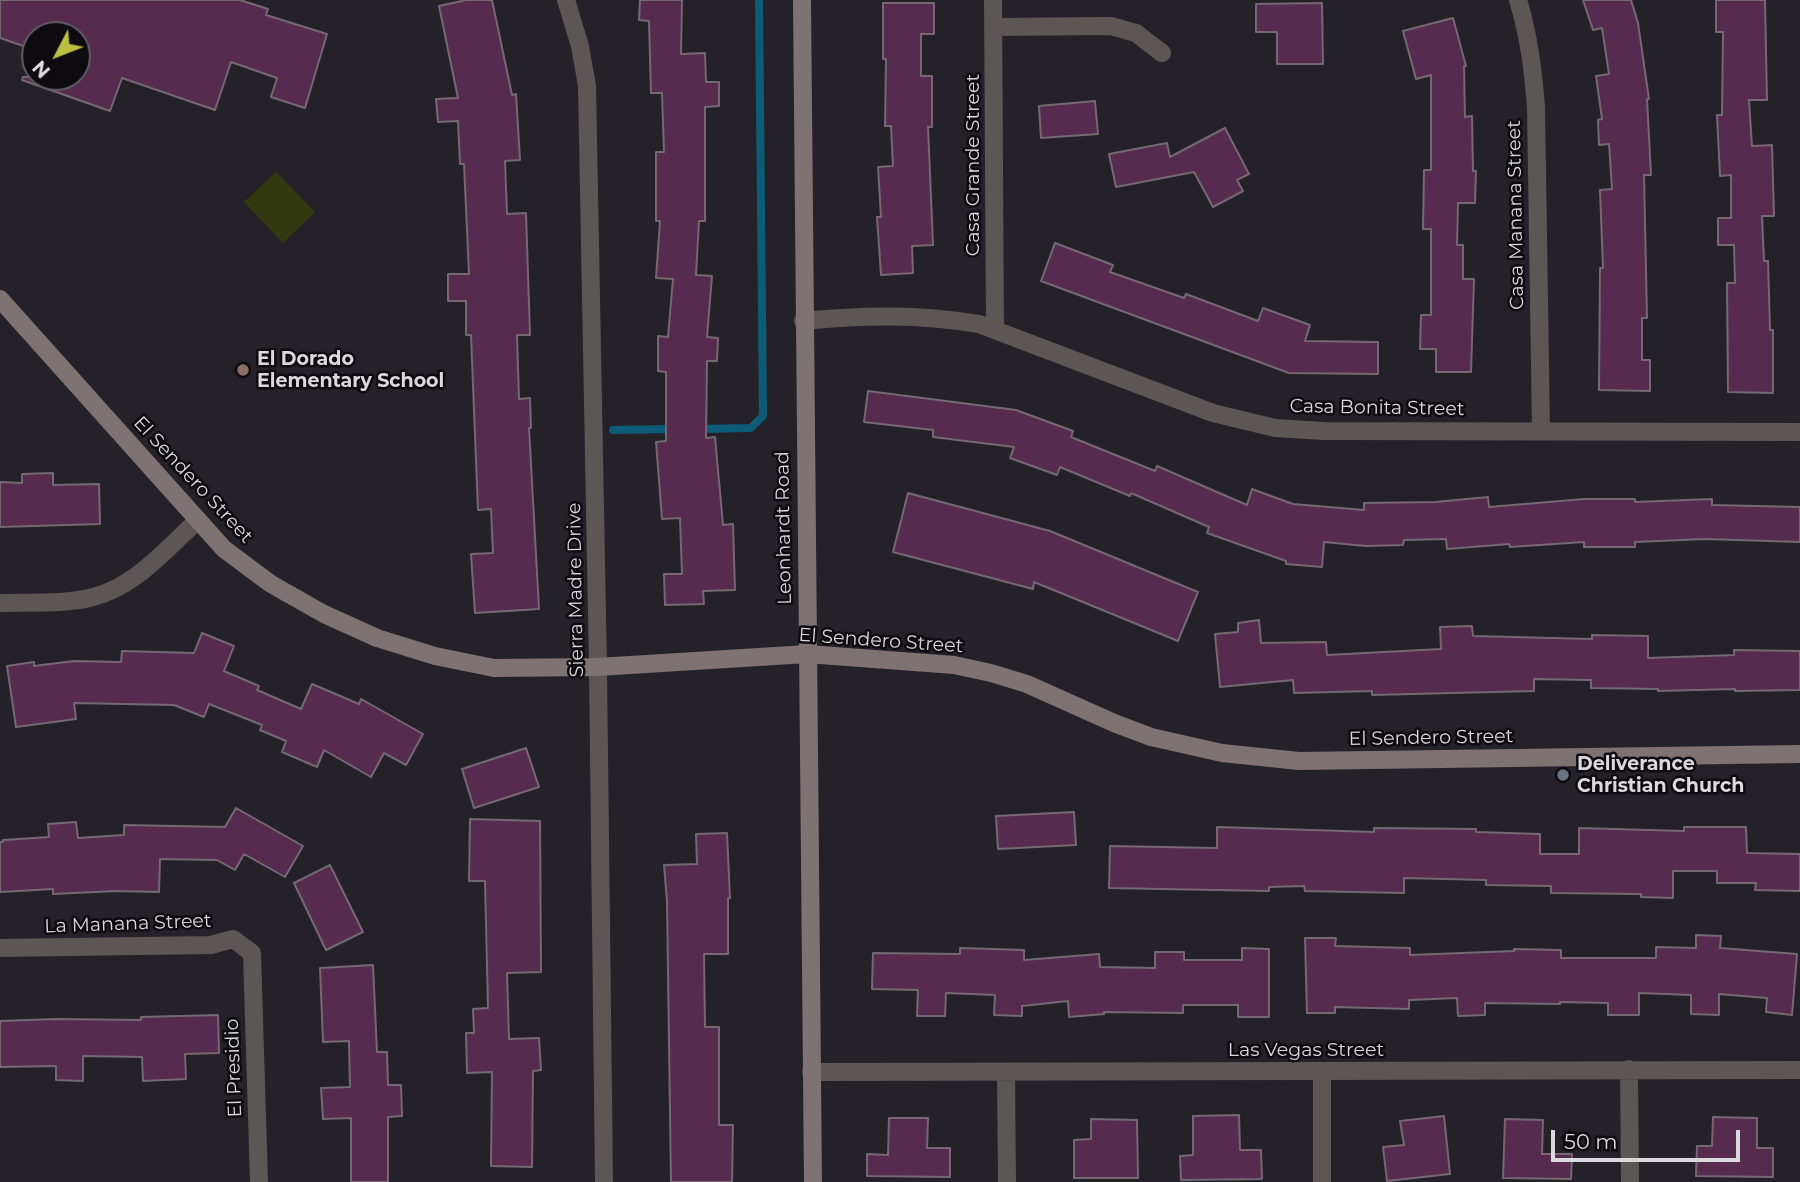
<!DOCTYPE html>
<style>
body{margin:0}
#map{position:relative;width:1800px;height:1182px;overflow:hidden;background:#252129;font-family:Montserrat,sans-serif}
canvas{display:block}
.north{position:absolute;left:21px;top:21px;width:70px;height:70px;box-sizing:border-box;background:#0d0b0f;border:2px solid #5f5d62;border-radius:50%;rotate:228deg;font-size:19px;font-weight:700;line-height:28px;text-align:center;color:#dbd8de}
.north::after{content:'';display:block;margin:auto;width:24px;height:32px;background:#bdbf43;clip-path:polygon(50% 0,100% 100%,50% 72%,0 100%)}
.scale{position:absolute;left:1551px;top:1130px;width:189px;height:32px;box-sizing:border-box;border:4px solid #dbd8de;border-top:0;padding-left:9px;font-size:21px;line-height:24px;white-space:nowrap;color:#dbd8de;-webkit-text-stroke:5px #0d0b0f;paint-order:stroke}
</style>
<div id="map">
<canvas width="1800" height="1182"></canvas>
<div class="north">N</div>
<div class="scale">50 m</div>
</div>
<script>
const ctx = document.querySelector('canvas').getContext('2d');
ctx.lineJoin = 'round';
function fill(path, color) {
  ctx.fillStyle = color;
  ctx.fill(path, 'evenodd');
}
function strokePath(path, color, width, dash) {
  ctx.strokeStyle = color;
  ctx.lineWidth = width;
  ctx.lineCap = dash ? 'butt' : 'round';
  ctx.setLineDash(dash || []);
  ctx.stroke(path);
}
function label(font, color, halo, rows, align = 'center') {
  ctx.font = font + ' Montserrat,sans-serif';
  ctx.lineWidth = 5;
  ctx.setLineDash([]);
  ctx.textBaseline = 'middle';
  ctx.strokeStyle = halo;
  ctx.fillStyle = color;
  for (const [text, x, y, turn = 0] of rows) {
    ctx.save();
    ctx.translate(x, y);
    ctx.rotate((+turn || 0) * Math.PI / 180);
    ctx.textAlign = isNaN(turn) ? turn : align;
    if (halo) ctx.strokeText(text, 0, 0);
    ctx.fillText(text, 0, 0);
    ctx.restore();
  }
}
const green = new Path2D(`
 M276 172 315 212 283 243 244 202Z`);
const stream = new Path2D(`
 M697 429 751 428 763 416 759 0
 M613 430 677 429`);
const building = new Path2D(`
 M0 0H240L268 9 266 15 327 34 305 108 271 97 277 78 231 62 215 110 122 78 110 111 22 80 23 77H77V35H35V50L0 38Z
 M466 0H492L512 95 516 94 520 160 505 161 507 214 526 213 530 335H517L519 399 530 398 531 428H529L539 609 475 613 471 554 493 553 491 509 478 510 471 335H466V301H448V274H469L464 164H460L458 121 438 122 436 99 458 98 439 6Z
 M640 0H682L681 54 705 53 706 82H719V106L705 107V221H699L696 275 712 276 707 337 718 338 717 361H707L706 438 715 437 723 525 733 524 735 590 703 591 704 604 665 605 664 574H682L680 518 662 519 656 442 666 441V372L658 371V336L668 337 673 279 656 278 660 221H656V152H664L662 93H651L649 21 639 20Z
 M1583 0H1631L1638 23 1649 99H1647L1651 175H1644L1647 318H1642V360H1650V391L1599 390 1600 268H1603L1600 190 1612 189 1609 144 1599 145 1598 120 1602 119 1596 76 1609 74 1602 28 1593 30Z
 M1716 0H1765L1767 100H1749L1752 146 1772 145 1774 216H1762L1764 261H1768L1770 330H1773V393L1728 392 1727 283H1735L1734 245H1718V218H1731V175L1720 176 1717 115H1722L1723 32H1716Z
 M883 3H934V34H921V76H932V127H928L933 245 912 246 913 273 881 275 877 217H881L878 167 893 166 891 126H885L886 59H883Z
 M1322 3 1323 64H1277V32H1256V4Z
 M1453 18 1466 66H1464L1465 117 1472 116 1473 171H1476L1475 203H1458L1457 245H1463V279H1474L1471 372H1436V349H1420L1421 315H1431V229H1423L1424 170H1431V75L1416 79 1403 31Z
 M1095 101 1098 134 1041 138 1039 106Z
 M1225 128 1249 174 1237 180 1243 191 1213 207 1194 172 1116 187 1109 154 1167 143 1170 157Z
 M1055 243 1113 265 1110 272 1184 298 1186 294 1258 321 1263 308 1310 325 1305 341 1378 342V374L1289 373 1041 281Z
 M868 391 1016 410 1073 431 1071 437 1155 471 1157 466 1247 505 1252 489 1293 504 1364 510V503L1435 502 1488 497 1489 507 1584 499H1635V502L1712 499V505L1800 507V542L1705 539 1635 542V547H1584V542L1510 547 1509 544 1447 549 1446 539 1404 540 1403 545 1366 546 1324 542 1322 567 1286 564V561L1207 533 1209 527 1131 493 1130 496 1060 467 1057 475 1010 458 1014 447 933 437V430L864 422Z
 M53 473V485L99 484 100 524 0 527V482L22 483V474Z
 M908 493 1050 531 1198 592 1178 641 1034 582 1033 589 893 552Z
 M1259 620 1261 643 1326 642 1327 655 1441 649 1440 627 1472 626 1473 636 1592 639V635L1648 636V658L1734 655V650L1800 651V690L1735 691V689L1658 691V689L1591 688V680L1534 679V691L1372 695V691L1294 693 1293 680 1220 687 1215 634 1238 632V623Z
 M202 633 234 646 224 671 259 686 257 690 301 709 312 684 359 704 361 699 423 734 406 765 384 753 371 777 324 750 317 767 282 752 286 741 260 730 262 725 209 704 204 717 174 705 74 703 76 719 16 727 7 666 34 662V666L74 661 121 662 122 651 194 653Z
 M526 748 539 787 474 808 462 769Z
 M236 808 303 846 285 877 244 854 235 870 217 860 160 859 159 892 116 891 53 894V889L0 892V842H3V840L49 837 48 824 76 822 78 838 124 835V825L225 827Z
 M1074 812 1076 845 998 849 996 816Z
 M470 819 540 821 541 972 507 973 509 1039 539 1038 541 1070 533 1071 532 1167 491 1166 492 1072 467 1073 466 1033H474L473 1009 488 1008 485 881H469Z
 M1217 827 1374 832V828L1476 829V832L1540 834V854H1579V828L1684 831V827H1746L1747 853 1800 854V891L1755 890 1756 883H1717V871H1673V898L1641 897V894L1551 893V886L1486 885V880L1404 878V893L1305 891 1304 886 1269 887V891L1109 888 1110 846 1217 848Z
 M727 833 730 898H728V954H704L705 1027H719V1125H733L732 1182H671L667 901 664 865 697 864 696 834Z
 M330 865 363 932 326 950 294 883Z
 M1696 935 1721 936 1720 948 1797 954 1792 1015 1766 1012 1767 998 1719 994V1015L1691 1014V995L1639 993V1015H1608V1003L1560 1002V1004L1485 1003V1015L1458 1016 1457 998 1409 1000V1009L1335 1007V1013H1307L1305 938H1336L1335 946 1410 948V955L1514 951V949L1561 950V958H1656V947L1696 948Z
 M960 948 1024 950V960L1099 954 1100 967 1155 968V952H1184V960H1242V948L1269 949V1017H1238V1005H1183V1013L1104 1012V1014L1069 1017 1068 1001 1022 1006V1016L994 1015 995 995 946 993 945 1016H917L918 990 872 989 873 953 960 954Z
 M373 965 377 1052H387L388 1085H401L402 1116 388 1117V1182H351V1118L323 1119 321 1088 350 1087 349 1041 323 1042 320 968Z
 M218 1015 219 1053 185 1054 186 1079 143 1081 142 1057 83 1056V1081L56 1080V1066L0 1067V1021L56 1019 141 1020V1017Z
 M1239 1115 1240 1150H1261L1262 1179 1181 1180 1180 1156 1193 1155V1116Z
 M1444 1116 1450 1174 1387 1181 1383 1147 1404 1145 1400 1121Z
 M1713 1117 1757 1118V1148H1773V1177L1696 1176 1697 1146H1712Z
 M889 1118H928L927 1148H950V1177L867 1176V1154L888 1155Z
 M1091 1119 1137 1120 1138 1178H1074V1140L1091 1139Z
 M1505 1119 1543 1120 1542 1154H1572L1571 1179 1503 1178Z`);
const street = new Path2D(`
 M566 0 580 46 587 86 598 667 604 1182
 M993 0 995 329
 M1518 0C1529 36 1533 70 1536 107L1541 430
 M993 27 1111 26 1136 33 1162 53
 M803 321C865 315 917 314 979 324L1213 413 1275 428 1323 431 1800 432
 M0 603C30 602 63 605 93 597 135 587 167 548 198 520
 M0 948 211 945 233 939 252 953 259 1182
 M1629 1069 1630 1182
 M1322 1071V1182
 M811 1072 1800 1070
 M1006 1072 1007 1182`);
const secondary = new Path2D(`
 M802 0 813 1182
 M0 299 224 549 271 584 324 614 377 638 435 656 494 668 598 667 807 654 954 665 991 673 1027 684 1114 723 1151 737 1222 753 1299 761 1800 754`);
const markers = [
 [243,370,7,"#8d6e63"],
 [1563,775,7,"#6b7280"]
];
const streetNames = [
 ["Casa Grande Street",973,165,-90],
 ["Casa Manana Street",1516,215,-91],
 ["Casa Bonita Street",1377,408,1],
 ["El Sendero Street",193,480,47],
 ["Leonhardt Road",784,528,-91],
 ["Sierra Madre Drive",576,590,-91],
 ["El Sendero Street",881,641,4],
 ["El Sendero Street",1431,738,-1],
 ["La Manana Street",128,924,-2],
 ["Las Vegas Street",1306,1050],
 ["El Presidio",234,1068,-92]
];
const poiNames = [
 ["El Dorado",257,359],
 ["Elementary School",257,381],
 ["Deliverance",1577,764],
 ["Christian Church",1577,786]
];
fill(green, '#33390f');
strokePath(stream, '#0d5c77', 8);
fill(building, '#562b4f');
strokePath(building, '#746972', 2);
strokePath(street, '#5c5655', 18);
strokePath(secondary, '#7d7372', 18);
for (const [x, y, r, color] of markers) {
  const dot = new Path2D();
  dot.arc(x, y, r, 0, 2 * Math.PI);
  ctx.fillStyle = color;
  ctx.fill(dot);
  strokePath(dot, '#0d0b0f', 2.5);
}
label('19px', '#dbd8de', '#0d0b0f', streetNames);
label('bold 19px', '#dbd8de', '#0d0b0f', poiNames, 'left');
</script>
